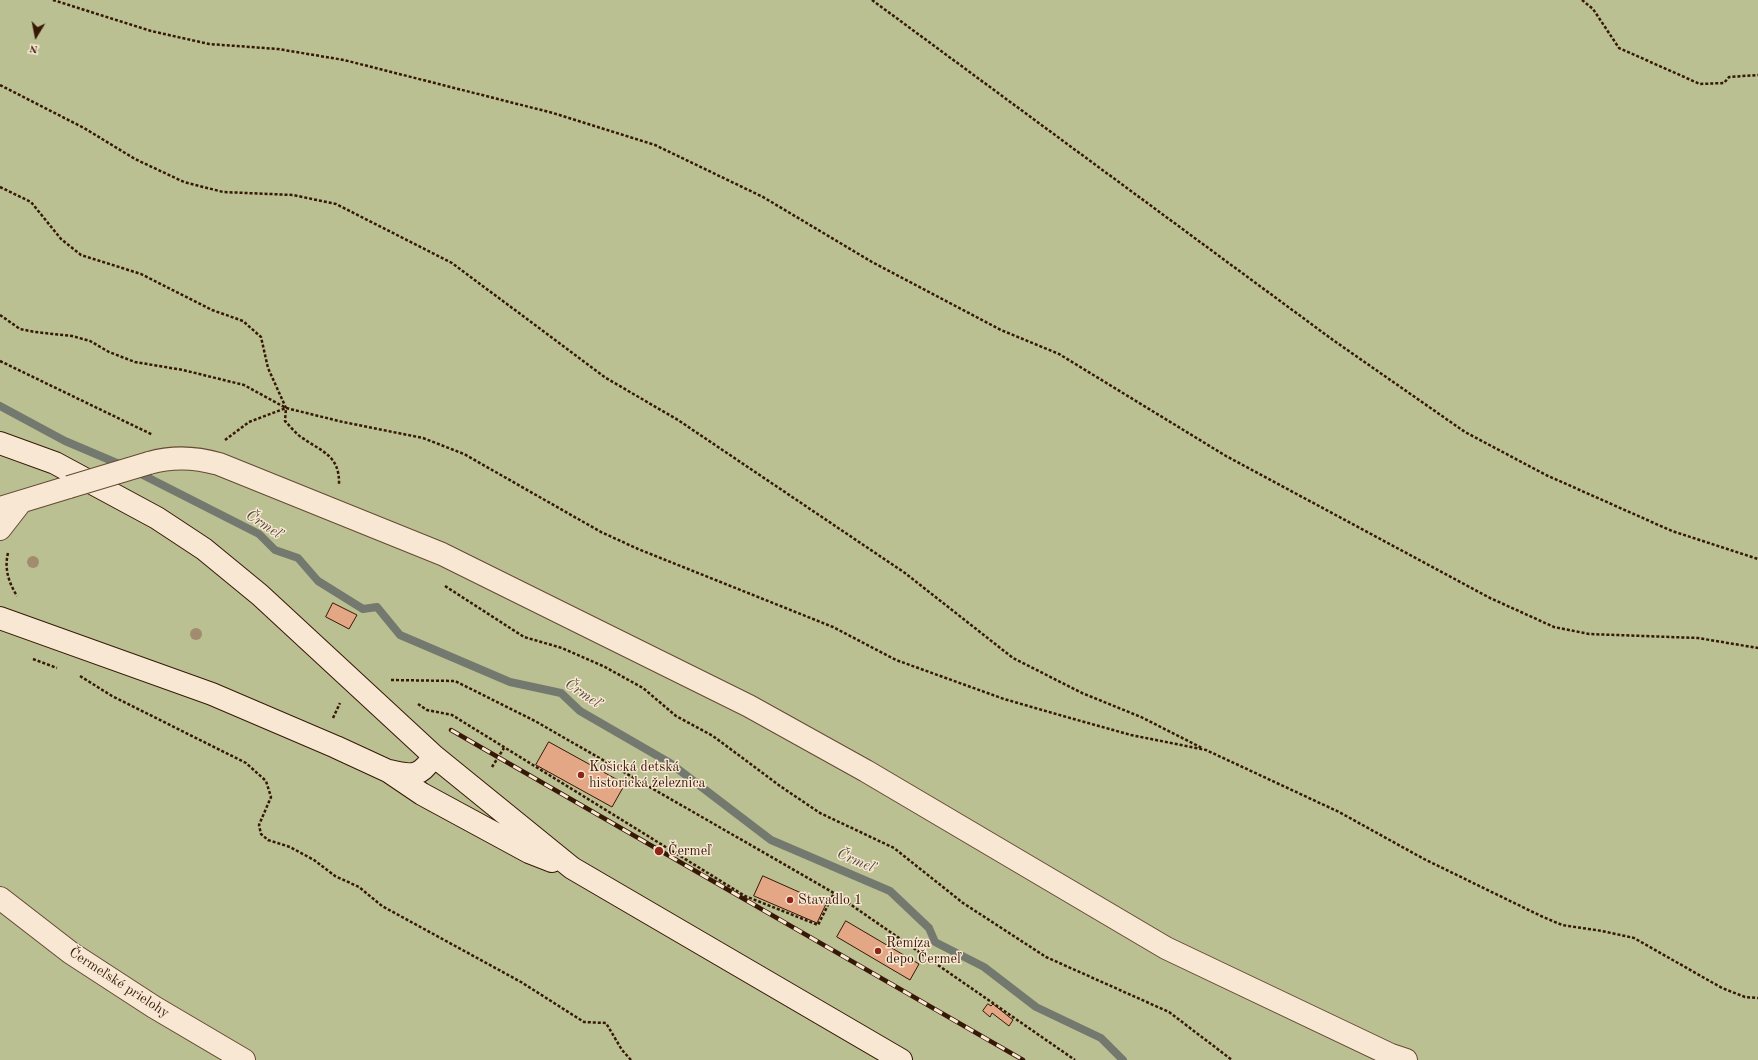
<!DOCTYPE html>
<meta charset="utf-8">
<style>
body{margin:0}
#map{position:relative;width:1758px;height:1060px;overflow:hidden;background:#f4dcbb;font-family:"Old Standard TT",serif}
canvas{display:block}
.north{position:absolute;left:16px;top:16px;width:40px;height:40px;-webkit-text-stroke:3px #f8e8d3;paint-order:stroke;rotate:190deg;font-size:11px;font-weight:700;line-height:16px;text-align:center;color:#371807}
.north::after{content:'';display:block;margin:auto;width:14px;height:18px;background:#371807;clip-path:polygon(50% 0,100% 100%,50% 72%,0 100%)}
</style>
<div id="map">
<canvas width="1758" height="1060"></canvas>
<div class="north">N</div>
</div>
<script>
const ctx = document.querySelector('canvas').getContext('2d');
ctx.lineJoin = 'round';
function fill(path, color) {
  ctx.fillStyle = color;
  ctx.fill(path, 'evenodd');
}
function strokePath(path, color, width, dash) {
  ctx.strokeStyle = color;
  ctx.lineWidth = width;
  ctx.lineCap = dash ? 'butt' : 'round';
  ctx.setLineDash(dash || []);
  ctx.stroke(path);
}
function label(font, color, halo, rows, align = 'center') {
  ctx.font = font + ' "Old Standard TT",serif';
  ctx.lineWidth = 3;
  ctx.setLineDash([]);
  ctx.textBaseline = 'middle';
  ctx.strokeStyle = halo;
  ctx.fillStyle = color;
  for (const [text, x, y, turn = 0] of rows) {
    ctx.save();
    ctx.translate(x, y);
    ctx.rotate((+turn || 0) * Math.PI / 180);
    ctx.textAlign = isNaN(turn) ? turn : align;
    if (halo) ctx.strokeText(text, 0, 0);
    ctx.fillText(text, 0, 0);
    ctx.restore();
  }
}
const green = new Path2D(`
 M0 0H1758V1060H0Z`);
const stream = new Path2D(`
 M0 406 65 441 124 466
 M135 471 259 534 275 550 298 558 318 581 363 609 377 607 400 635 510 682 561 693 580 711 670 763 771 840 890 891 929 928 935 942 984 967 1036 1007 1101 1038 1123 1060`);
const building = new Path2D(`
 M333 603 357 615 349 629 326 617Z
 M549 742 625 784 612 807 536 765Z
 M763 876 826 904 817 923 754 896Z
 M846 921 919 964 910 980 837 937Z
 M988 1004 991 1006 993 1004 1013 1020 1009 1026 992 1013 990 1017 983 1011Z`);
const path = new Path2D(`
 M53 0 151 31 209 44 278 49 344 60 553 113 655 145 763 197 872 262 1001 330 1059 354 1226 456 1490 598 1554 627 1589 634 1698 638 1758 648
 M872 0 1333 340 1465 432 1546 475 1672 531 1758 559
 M1582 0 1593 9 1619 48 1700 84 1724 83 1729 77 1758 75
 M0 85 84 128 135 159 184 182 223 192 293 195 336 204 452 263 606 378 678 420 905 573 1013 658 1082 693 1141 717 1202 748
 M0 187 31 202 61 239 81 255 141 274 212 310 243 321 261 337 268 368 286 408 285 421C290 426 295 433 301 437 322 452 340 455 339 485
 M0 315 20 329 35 332 72 336 90 341 109 352 135 362 183 370 244 385 286 408 343 422 423 438 464 454 601 532 638 549 833 627 896 660 1004 699 1063 716 1131 735 1206 750 1339 812 1424 859 1541 916 1562 925 1602 931 1634 938 1722 988 1745 997 1758 998
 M0 361 153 435
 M225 440 249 422 286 408
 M8 553C4 569 9 583 17 596
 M445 586 524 637 562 648 605 667 643 688 676 716 713 736 780 786 820 813 894 848 963 903 1046 957 1169 1012 1232 1060
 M33 659 57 668
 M80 676 112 696 246 763 266 781 271 797 259 825 261 834 268 840 290 847 314 860 335 876 359 887 382 906 521 982 584 1022 606 1023 622 1050 631 1060
 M391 680 455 681 535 721 834 893 1075 1060
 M418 704 427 710 452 715 745 896 818 925 834 893
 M333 718 340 703
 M492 767 504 748`);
const street = new Path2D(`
 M149 463C173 456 195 457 219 464L442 554 749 706 866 771 1166 948 1391 1055 1406 1060
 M0 508 69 487
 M0 529 21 502
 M0 898 71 953 154 1007 244 1060`);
const secondary = new Path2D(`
 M0 443 55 463 157 518 204 549 260 595 434 756 572 868 901 1060
 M0 618 212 694 336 747 388 771 422 794 529 852 552 861
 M389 771C413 777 420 777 434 756`);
const rail = new Path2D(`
 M451 730 1023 1060`);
const streetBridge = new Path2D(`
 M69 487 149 463`);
const trees = [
 [33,562],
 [196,634]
];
const markers = [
 [581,775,4,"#8f2418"],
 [659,851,5,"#8f2418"],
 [790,900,4,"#8f2418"],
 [878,951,4,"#8f2418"]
];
const poiNames = [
 ["Košická detská",589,767],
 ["historická železnica",589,783],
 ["Čermeľ",668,851],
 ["Stavadlo 1",798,900],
 ["Remíza",886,943],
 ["depo Čermeľ",886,959]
];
const streetNames = [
 ["Čermeľské prielohy",119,983,33]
];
const waterNames = [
 ["Črmeľ",264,525,33],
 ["Črmeľ",583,694,34],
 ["Črmeľ",856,861,23]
];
fill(green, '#bac091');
strokePath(stream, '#74796f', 8);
fill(building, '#e3a785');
strokePath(building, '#371807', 1);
strokePath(street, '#664934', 24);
strokePath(secondary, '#371807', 24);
strokePath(path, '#371807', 2.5, [3, 2]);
strokePath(street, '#f8e8d3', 22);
strokePath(secondary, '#f8e8d3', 22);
strokePath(rail, '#371807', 4.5);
strokePath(rail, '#f8e8d3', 3, [9]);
strokePath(streetBridge, '#664934', 24, []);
strokePath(streetBridge, '#f8e8d3', 22);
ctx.fillStyle = '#a28c6f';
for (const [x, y] of trees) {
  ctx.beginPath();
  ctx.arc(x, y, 6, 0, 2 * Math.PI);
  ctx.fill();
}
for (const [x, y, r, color] of markers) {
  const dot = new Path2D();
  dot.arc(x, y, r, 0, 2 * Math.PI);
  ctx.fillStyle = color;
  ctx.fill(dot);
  strokePath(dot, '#f8e8d3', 1.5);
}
label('14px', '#371807', '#f8e8d3', poiNames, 'left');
label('14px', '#371807', '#f8e8d3', streetNames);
label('italic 15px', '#55493b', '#f8e8d3', waterNames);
</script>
